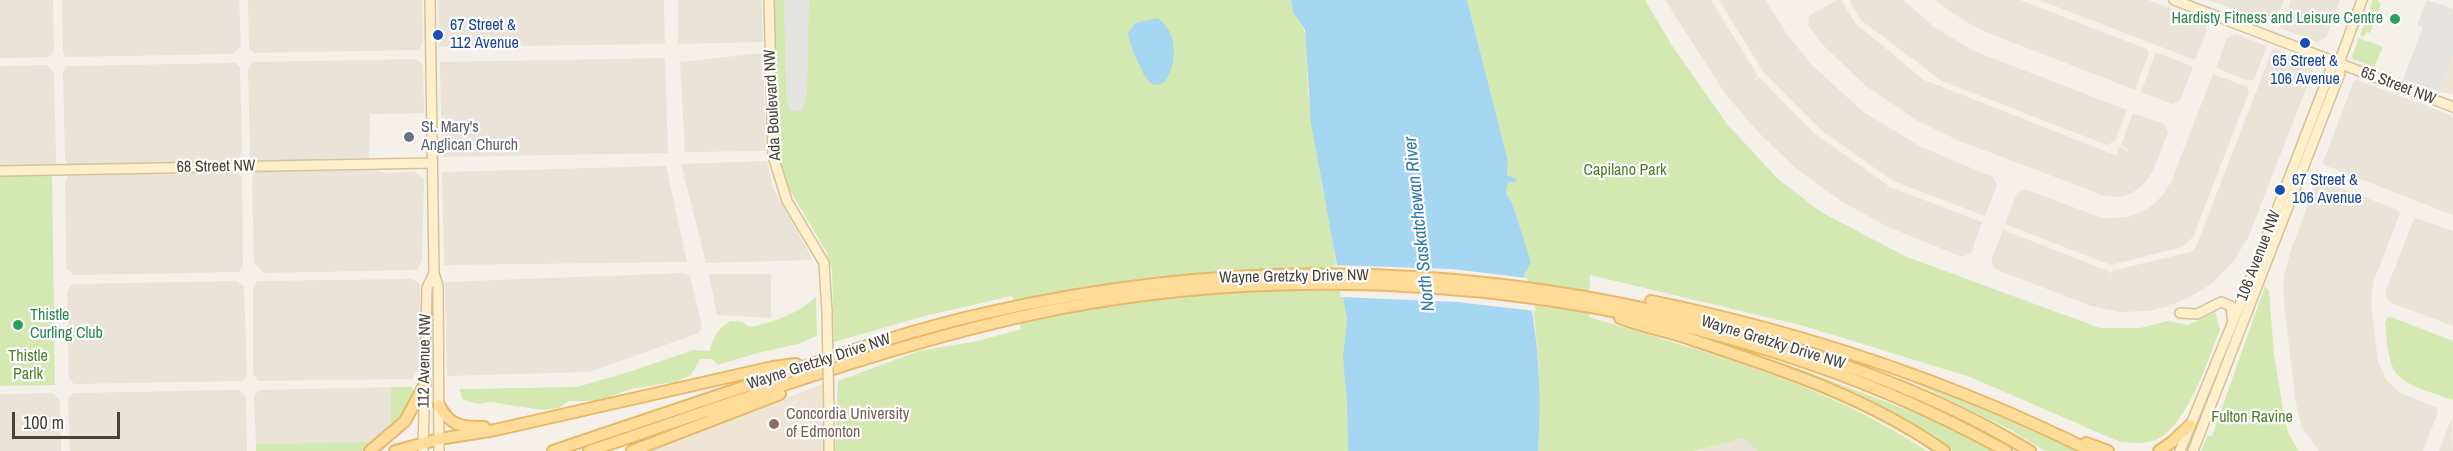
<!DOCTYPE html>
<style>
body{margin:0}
#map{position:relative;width:2453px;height:451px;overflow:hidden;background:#f5f1ea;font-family:"Archivo Narrow",sans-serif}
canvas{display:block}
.scale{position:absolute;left:12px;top:412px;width:108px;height:27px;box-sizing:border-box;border:3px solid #494138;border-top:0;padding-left:8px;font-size:18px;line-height:21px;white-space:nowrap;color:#494138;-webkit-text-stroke:4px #fff;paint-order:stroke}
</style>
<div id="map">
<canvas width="2453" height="451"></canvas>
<div class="scale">100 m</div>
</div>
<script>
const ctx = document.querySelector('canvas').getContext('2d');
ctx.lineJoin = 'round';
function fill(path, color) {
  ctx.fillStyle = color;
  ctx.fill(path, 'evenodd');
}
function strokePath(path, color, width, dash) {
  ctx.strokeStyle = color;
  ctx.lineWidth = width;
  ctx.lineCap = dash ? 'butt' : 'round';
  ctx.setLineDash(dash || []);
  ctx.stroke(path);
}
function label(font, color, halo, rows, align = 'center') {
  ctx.font = font + ' "Archivo Narrow",sans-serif';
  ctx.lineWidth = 4.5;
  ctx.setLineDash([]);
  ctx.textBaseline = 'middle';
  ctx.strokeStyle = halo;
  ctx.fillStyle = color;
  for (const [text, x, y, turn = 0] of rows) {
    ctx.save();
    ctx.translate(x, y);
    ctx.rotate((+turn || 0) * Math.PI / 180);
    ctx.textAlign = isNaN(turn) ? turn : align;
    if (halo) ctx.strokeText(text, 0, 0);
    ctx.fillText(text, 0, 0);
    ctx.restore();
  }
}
const residential = new Path2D(`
 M0 0H53L54 51 49 57 0 58Z
 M62 0H239L241 46 233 54 66 57 63 51Z
 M248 0H422L423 42 419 50 254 53 249 48Z
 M438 0H664L665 44 439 47Z
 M678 0H762L763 42 678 44Z
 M1665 0H1711L1758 76 1751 83 1759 77 1816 135 1810 142 1817 135 1835 148 1889 186 1885 195 1890 187 1982 222 1971 253 1962 257 1888 227 1841 201 1798 170 1760 134 1726 95Z
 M1719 0H1765L1789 37 1811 64 1862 111 1921 147 1993 177 1997 185 1985 216 1893 181 1821 130 1764 73Z
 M1836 0H1841L1856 24 1924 80 2105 151 2106 161V152L2116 155 2120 146 2128 152 2129 150 2121 145 2133 113 2164 124 2168 133 2152 173 2144 184 2132 193 2120 197 2105 196 1957 140 1918 121 1866 86 1824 46 1808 25 1809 16Z
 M1849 0H1903L1934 27 1974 51 2127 110 2115 141 2107 145 1942 81 1861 20Z
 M1935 0H2020L2147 49 2149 53 2135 90 1986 32 1963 20Z
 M2039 0H2148L2203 21 2207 30 2195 60Z
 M2209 0H2284L2274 25Z
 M2291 0H2340L2326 38 2317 42 2280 28Z
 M2236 34 2267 46 2254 79 2249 81 2216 68 2227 38Z
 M2273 48 2310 62 2313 71 2248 238 2233 262 2210 285 2188 298 2169 306 2148 311 2120 312 2091 306 1995 269 1991 261 2003 230 2111 272 2110 281 2112 271 2194 251 2201 235 2208 241 2201 234Z
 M2156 52 2193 67 2180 100 2172 104 2141 92Z
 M763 53 766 151 685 152 680 62Z
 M665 58 668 153 442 157 440 62Z
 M416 59 423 65 424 113 370 114 369 160 257 163 250 156 248 69 253 62Z
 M235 63 240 67 242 154 235 163 71 167 65 160 63 72 66 66Z
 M47 65 54 73 56 162 51 167 0 168V66Z
 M2213 74 2247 87 2249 92 2193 237 2182 247 2111 265 2005 224 2017 193 2025 189 2102 218 2129 217 2150 207 2162 196 2171 182Z
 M2357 80 2453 116V215L2324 165 2323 162 2354 81Z
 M767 161 773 188 813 260 706 263 681 164Z
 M666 166 687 262 444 265 442 172Z
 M377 170 383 173 415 172 424 179 422 260 417 270 263 273 254 263 252 179 256 172Z
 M235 172 242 177 243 264 239 272 74 275 66 269 65 182 69 175Z
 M2320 180 2398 210 2400 213 2373 283 2371 303 2378 362 2386 379 2398 392 2437 408 2438 412 2423 451H2319L2301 426 2295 398 2283 293 2284 276 2291 250 2317 181Z
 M2416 218 2453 231V326L2389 302 2385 293 2414 219Z
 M683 273 690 276 702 326 699 333 589 372 447 376 445 282Z
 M709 274H771V318L717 315Z
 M412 279 420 284 419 367 412 379 258 381 253 373V289L257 281Z
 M237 281 244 287 247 374 243 381 74 384 69 378 67 291 73 284Z
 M391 387V429L373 443 256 444 254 396 260 390Z
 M239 390 246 397 247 451H70L68 398 74 393Z
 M53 393 60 400 61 451H0V394Z
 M2452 417 2453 451H2439Z
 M1743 437 1758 451H1702L1701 449Z`);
const education = new Path2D(`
 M2453 57V94L2439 92Z
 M828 382 829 451H650L652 450Z`);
const green = new Path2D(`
 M774 0H1291C1292 14 1303 23 1306 37L1308 92 1323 191 1331 220 1335 257 1347 320 1348 451H835L838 381 919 351 978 341 1021 329 1012 296 925 316 834 342 832 270 827 253 789 189 782 169 778 145Z
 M1467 0H1645L1673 47 1727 124 1778 179 1821 212 1907 257 2100 328H2140L2168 321 2188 325 2215 312 2220 330C2207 361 2186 430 2153 441 2142 444 2131 443 2120 442L1970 377 1804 326 1590 275 1589 317C1705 352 1825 383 1927 451H1758L1743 438 1694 451H1538L1539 368 1534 314 1524 275 1518 228 1512 203 1506 193 1508 161Z
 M2373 0H2377L2381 4 2370 33 2366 32 2364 37 2360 35Z
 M2359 38 2383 47 2374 67 2353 59 2352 56Z
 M52 175 55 385 0 386V176Z
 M2265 286 2269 291 2274 354 2284 416 2289 435 2299 451H2201L2207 436H2212Z
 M816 297 817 336 798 344 757 353 718 365 712 359H700L691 375 676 382 630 389 599 401H569L559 408 542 410 490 402 477 404 462 399 460 389 577 387 632 371 693 350 710 351C712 337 719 329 730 321L742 322 750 327C774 322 797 314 816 297Z
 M2391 317 2453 341V400C2437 394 2402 386 2394 370 2387 357 2387 337 2385 323L2387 318Z
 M1780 364 1800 369 1931 419 1992 451H1952L1927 434 1876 405Z
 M1896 374 1983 407 2081 451H2045L2011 430Z
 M391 387H412L414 394 402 420 391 432 363 451H256V444L373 442 391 428Z`);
const parking = new Path2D(`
 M784 0H809L807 93 802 111H790L786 95Z
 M2427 0 2453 9V57L2439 92 2403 79 2423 27 2417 25Z`);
const water = new Path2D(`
 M1291 0H1467L1508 161 1507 175 1516 179V182H1508L1506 193 1512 203 1531 262 1524 275C1539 332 1542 392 1538 451H1348L1347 401 1343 357 1347 320 1311 123 1305 30 1293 12Z
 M1157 18C1194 39 1162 124 1139 64 1135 54 1129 44 1128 33L1135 23Z`);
const pier = new Path2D(`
 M1333 265 1452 269 1527 278 1536 311 1457 302 1341 297Z`);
const secondary = new Path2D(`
 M430 0 434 273 438 286 439 451
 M769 0 773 156 787 201 824 263 827 312
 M2174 0 2453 107
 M0 171 432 163
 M2180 313 2197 314 2221 302 2231 306 2232 317
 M829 415V451
 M423 451 427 288 434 273
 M2180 451 2250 280 2331 69 2339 63
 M2193 451 2340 73 2339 63 2362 0`);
const primary = new Path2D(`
 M1651 301C1802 332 1952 382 2091 451
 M1620 318C1643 327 1667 331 1690 339 1778 368 1867 397 1944 451
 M439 405C450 426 461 427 484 427
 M2086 443 2108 451
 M370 451 405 421 425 384
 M395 451 439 439 495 430 773 367 796 364
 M553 451C628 426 704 400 779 375 847 352 915 329 986 313 1276 246 1570 267 1849 367 1912 389 1972 416 2030 451
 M589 451C736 402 882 347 1033 314 1349 246 1723 293 2006 451
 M632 451 780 394
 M2159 451 2172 442 2190 425`);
const secondaryBridge = new Path2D(`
 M827 312 829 415`);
const markers = [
 [2395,19,6,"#2e9e5b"],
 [438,35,6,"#1a4fb4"],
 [2305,43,6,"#1a4fb4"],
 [409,137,6,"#6b7280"],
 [2280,190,6,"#1a4fb4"],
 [18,325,6,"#2e9e5b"],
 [774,424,6,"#8d6e63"]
];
const leisureNames = [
 ["Hardisty Fitness and Leisure Centre",2383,19],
 ["Thistle",30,316,"left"],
 ["Curling Club",30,334,"left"]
];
const transitNames = [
 ["67 Street &",450,26],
 ["112 Avenue",450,44],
 ["65 Street &",2305,62,"center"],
 ["106 Avenue",2305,80,"center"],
 ["67 Street &",2292,181],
 ["106 Avenue",2292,199]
];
const streetNames = [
 ["65 Street NW",2398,86,21],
 ["Ada Boulevard NW",773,105,-93],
 ["68 Street NW",216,167,-1],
 ["106 Avenue NW",2259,256,-69],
 ["Wayne Gretzky Drive NW",1294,277,-1],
 ["Wayne Gretzky Drive NW",1773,343,17],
 ["112 Avenue NW",425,361,-89],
 ["Wayne Gretzky Drive NW",819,362,-18]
];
const worshipNames = [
 ["St. Mary's",421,128],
 ["Anglican Church",421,146]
];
const parkNames = [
 ["Capilano Park",1625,171],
 ["Thistle",28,357],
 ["Parlk",28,375],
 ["Fulton Ravine",2252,418]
];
const educationNames = [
 ["Concordia University",786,415],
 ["of Edmonton",786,433]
];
const waterNames = [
 ["North Saskatchewan River",1420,224,-96]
];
fill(residential, '#e9e3d8');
fill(education, '#eee5d4');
fill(green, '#d4e9b2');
fill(parking, '#e6e4e1');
fill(water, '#a6d7f2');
fill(pier, '#f5f1ea');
strokePath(secondary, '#d5c299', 12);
strokePath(primary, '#e6b867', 14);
strokePath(secondary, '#ffefca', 9);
strokePath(primary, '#ffdc99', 10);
strokePath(secondaryBridge, '#d5c299', 12, []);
strokePath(secondaryBridge, '#ffefca', 9);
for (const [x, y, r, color] of markers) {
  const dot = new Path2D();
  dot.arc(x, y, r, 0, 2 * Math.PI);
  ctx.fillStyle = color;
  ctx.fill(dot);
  strokePath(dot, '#fff', 2);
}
label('16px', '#27864d', '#fff', leisureNames, 'right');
label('16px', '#164399', '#fff', transitNames, 'left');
label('16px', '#494138', '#fff', streetNames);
label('16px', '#5b616d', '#fff', worshipNames, 'left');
label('16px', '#4d7d29', '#fff', parkNames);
label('16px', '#785e54', '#fff', educationNames, 'left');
label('italic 18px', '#2b79a6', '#fff', waterNames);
</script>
